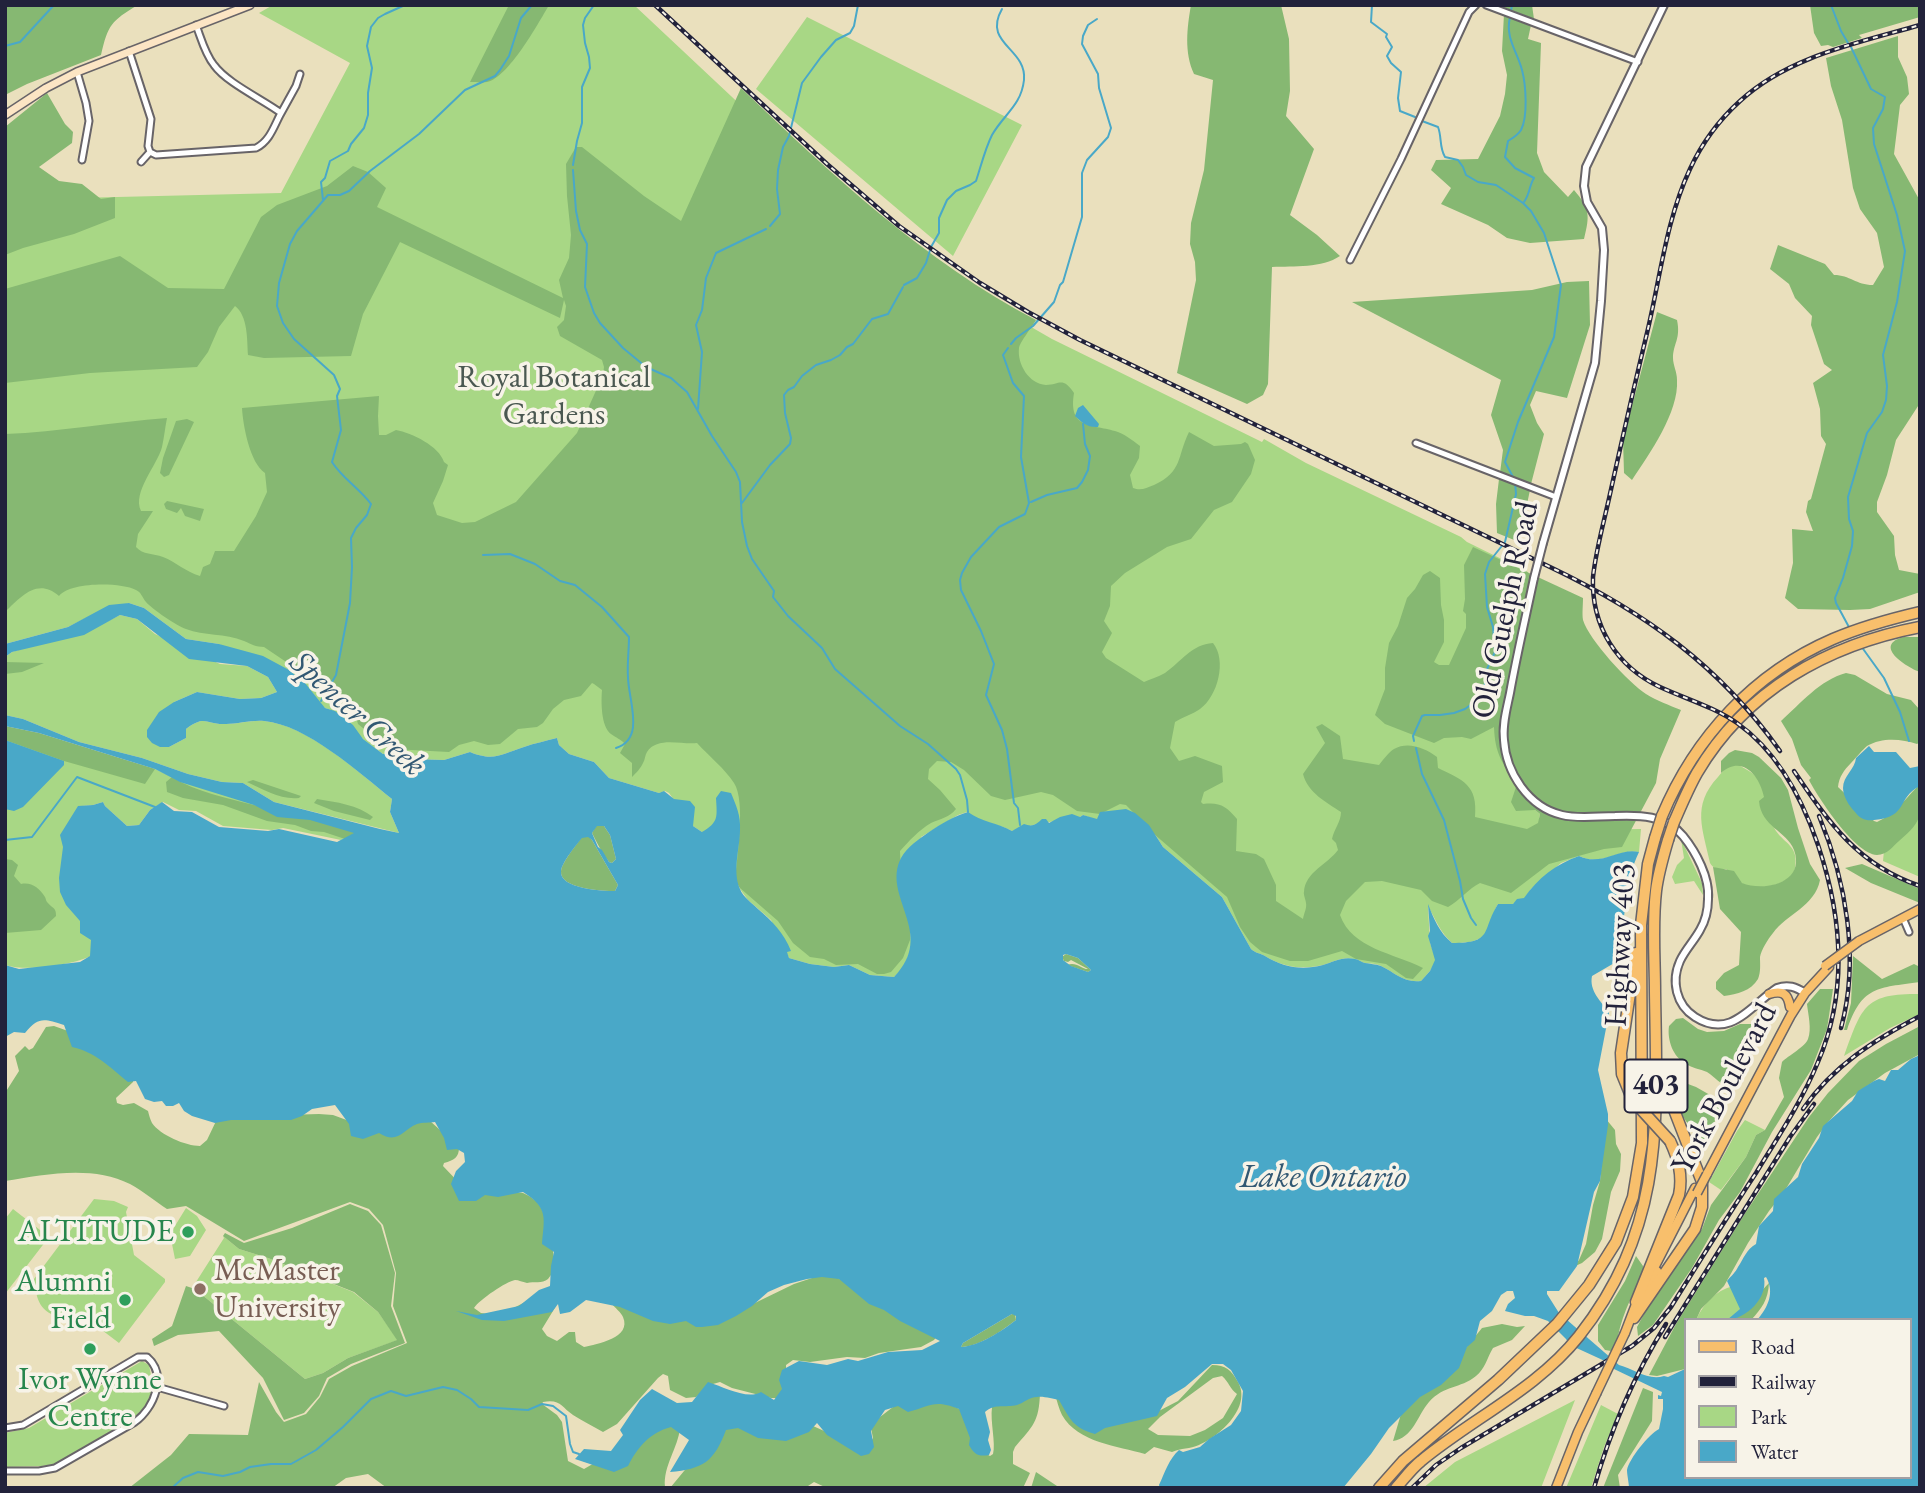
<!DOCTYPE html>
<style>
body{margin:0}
#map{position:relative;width:1925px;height:1493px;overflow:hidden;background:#eae0bd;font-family:"EB Garamond",serif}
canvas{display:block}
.frame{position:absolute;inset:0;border:7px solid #22223b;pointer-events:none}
.legend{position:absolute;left:1684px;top:1318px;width:228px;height:161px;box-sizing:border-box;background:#f7f3e8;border:2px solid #a29fa3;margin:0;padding:9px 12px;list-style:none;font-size:21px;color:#22223b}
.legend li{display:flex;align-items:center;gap:14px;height:35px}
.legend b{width:35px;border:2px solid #a29fa3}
</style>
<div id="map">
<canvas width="1925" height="1493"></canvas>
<div class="frame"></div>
<ul class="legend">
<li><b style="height:9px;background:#f8bf6c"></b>Road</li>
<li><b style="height:9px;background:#22223b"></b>Railway</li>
<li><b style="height:19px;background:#a8d785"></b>Park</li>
<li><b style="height:19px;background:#49a8c8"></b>Water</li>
</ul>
</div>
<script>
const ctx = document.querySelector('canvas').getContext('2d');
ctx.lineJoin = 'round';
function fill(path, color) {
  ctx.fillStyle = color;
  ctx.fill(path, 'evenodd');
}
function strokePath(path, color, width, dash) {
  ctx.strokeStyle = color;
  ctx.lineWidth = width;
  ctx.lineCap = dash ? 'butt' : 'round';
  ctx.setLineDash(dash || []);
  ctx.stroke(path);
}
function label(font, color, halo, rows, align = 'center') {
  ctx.font = font + ' "EB Garamond",serif';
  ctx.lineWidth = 7;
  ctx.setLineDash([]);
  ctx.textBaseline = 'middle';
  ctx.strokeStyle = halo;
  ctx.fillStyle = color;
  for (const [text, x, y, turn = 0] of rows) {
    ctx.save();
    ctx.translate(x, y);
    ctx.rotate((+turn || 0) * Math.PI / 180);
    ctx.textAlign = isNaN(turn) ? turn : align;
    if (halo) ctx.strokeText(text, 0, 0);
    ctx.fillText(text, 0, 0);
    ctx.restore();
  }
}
const green = new Path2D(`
 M273 5H634L813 173 953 282 1052 339 1262 442 1264 439 1306 463 1461 537 1467 542 1528 572 1498 691 1535 810 1540 814 1539 818 1571 830 1641 829 1639 852C1620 848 1601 867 1579 856L1561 863 1531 889 1525 898 1513 904H1498C1493 912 1492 922 1488 930 1481 943 1464 943 1452 943 1440 932 1436 920 1428 906L1430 943 1436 960 1430 971 1421 981C1403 983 1396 973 1381 966 1375 963 1371 964 1365 963 1361 962 1358 959 1354 959 1343 956 1333 962 1323 965 1301 970 1283 967 1265 956 1260 953 1255 953 1251 949L1222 897 1163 847 1149 825 1099 817 1097 820 1083 815 1080 817 1037 824 1012 831C997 822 980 826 967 812L958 815 921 837 909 922 912 946 904 967 894 977 870 975 849 965 834 967 810 964 789 958 771 920 748 900 740 889 736 871 702 832 693 826 669 793 665 791 659 793 609 778 594 762 569 754 559 745 557 738C546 741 535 743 524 747 502 754 494 762 470 752L444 760 410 759 395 753 383 754C377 749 370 745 364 740 349 726 347 715 325 708L219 644 186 639 144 608 129 603 84 619 68 627 5 644V219L76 198 281 193 350 63 259 13Z
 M807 17 1022 125 953 256 756 89Z
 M120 615 137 619 155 634 220 664 247 666 268 677 277 692 261 698 240 699 197 692 174 702 169 747 186 738V729C206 714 205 725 226 724 238 724 252 720 264 721 308 725 358 772 392 799L390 812 399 833 274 802 243 783 222 782 188 774 142 758 79 742 23 719 5 715V657L12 652 106 622Z
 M5 726 155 769 172 777 359 832 341 840 283 828 272 830 223 826 196 811 179 810 163 802 150 810 139 825 127 826 105 806 103 802 93 805 82 806 96 939 94 955C72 965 28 972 5 965Z
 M1736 764C1744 768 1753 772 1758 779 1768 794 1766 816 1776 831 1785 844 1799 846 1795 868 1792 886 1756 891 1743 884 1737 880 1732 874 1726 869 1719 869 1714 870 1710 863 1703 829 1691 806 1718 777 1723 771 1727 766 1736 764Z
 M1920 786V877L1883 861 1887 819C1891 817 1894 815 1897 812 1906 804 1908 792 1920 786Z
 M1681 839 1702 883 1703 895 1694 881 1675 884 1672 877 1677 865 1684 858Z
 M1920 994V1014L1890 1028 1844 1056C1862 1007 1864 993 1920 994Z
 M1745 1120 1765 1130 1756 1135 1746 1157 1721 1190 1709 1182 1737 1131Z
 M94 1199 114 1201 128 1207 126 1212 134 1255 165 1279V1282L119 1343 86 1318 83 1321 81 1320 75 1328 71 1325 75 1320C68 1315 65 1318 58 1316 38 1312 36 1295 34 1279Z
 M186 1208 197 1216 206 1230 190 1256 175 1259 170 1234Z
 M13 1209 49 1237 5 1294V1219Z
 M223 1236 239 1249 268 1258 353 1292 378 1312 398 1340 348 1358 323 1373 305 1379 195 1289 196 1282 224 1238Z
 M1733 1286 1750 1303 1734 1320H1696C1704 1303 1715 1291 1733 1286Z
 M142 1361 149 1365C154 1388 153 1398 137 1416L54 1464 42 1466 5 1467V1433L29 1428Z
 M1575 1400 1541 1488H1423L1455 1462Z
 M1601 1405 1618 1414 1604 1447 1591 1488H1566Z`);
const forest = new Path2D(`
 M5 5H138C111 21 108 25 101 55L27 84 5 95Z
 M509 5H549C538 24 508 78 487 82 482 83 475 82 470 82Z
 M1191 5H1281L1289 39 1290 91 1286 116 1314 149 1290 215 1317 235 1340 256C1322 268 1294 266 1272 267L1268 384 1263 395 1247 404 1177 373 1196 280 1195 262 1190 244 1191 223 1204 170 1213 80 1194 74C1184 52 1187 28 1191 5Z
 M1498 5H1532L1534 19Z
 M1810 5H1920V17L1859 35 1862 38 1833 47 1828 45 1821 46 1814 33Z
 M1504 14 1531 25 1528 39 1541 43 1537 153 1544 172 1568 197 1574 190C1590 209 1590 215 1584 239L1530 243 1507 238 1488 225 1441 204 1451 188 1431 170 1436 160 1478 159 1500 116 1505 94 1507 75 1502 51Z
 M1898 36V57L1907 77 1909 94 1900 105 1894 154 1920 201V403L1896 440 1887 475 1877 502V512L1894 536 1895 555 1899 570 1920 574V592L1870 609 1850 610 1798 609 1785 598 1793 563 1792 529 1813 531 1806 512 1808 501 1811 499 1826 444 1821 436 1820 409 1813 383 1832 370 1824 364 1811 325 1812 316 1795 298 1789 284 1770 269 1778 245 1825 264 1834 275C1850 275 1856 285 1873 285L1884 267 1877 233 1860 209 1853 188 1842 120 1831 86 1826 58Z
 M741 88C832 175 924 261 1036 320 1032 327 1020 342 1019 348 1017 364 1029 384 1046 385 1060 385 1062 376 1074 393 1068 429 1091 424 1115 431 1125 434 1132 440 1140 446L1139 458 1130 475 1133 488C1141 491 1146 488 1154 485 1183 472 1177 456 1189 432L1214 446 1241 444 1245 442 1248 444 1255 460 1251 474 1232 502 1214 510 1191 539 1167 547 1125 573 1111 586 1110 606 1104 621 1112 633 1102 652 1106 658 1144 682C1150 679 1158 677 1165 673 1181 662 1192 644 1213 643 1227 660 1218 696 1200 709 1193 714 1183 717 1175 722L1170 748 1179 761 1195 756 1222 766 1223 782 1204 792 1201 802 1203 804C1220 802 1226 806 1237 819L1236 851 1256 854 1264 859 1276 885V901L1303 919C1304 913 1307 908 1306 903 1306 901 1303 893 1304 892 1305 872 1328 864 1338 850L1336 843 1332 839C1334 829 1341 822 1341 812 1326 802 1308 793 1303 774L1325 743 1316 727 1322 724 1340 736 1343 759 1379 765C1383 760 1389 752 1394 749 1408 741 1425 748 1437 757L1438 768C1463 780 1478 785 1475 817L1527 829 1538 823 1540 814 1535 810 1516 811 1511 802 1517 784C1502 763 1495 754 1494 727L1471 739 1462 737 1444 738 1434 743 1385 724 1375 715 1385 689V668L1389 643 1398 626 1407 598 1415 589 1423 575 1430 571 1440 578 1441 605 1444 620V642L1434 662 1439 665H1449L1466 628V614L1463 611 1465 599 1464 565 1473 547 1583 598C1583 605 1582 614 1583 620 1589 640 1629 683 1646 694 1657 701 1669 705 1681 710L1660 759 1656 783 1622 847 1604 849 1549 864 1511 893 1480 883C1468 889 1460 900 1448 907L1432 901 1421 890 1382 881 1365 882 1346 901 1340 915C1352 949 1394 953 1423 968L1413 979 1406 978 1386 964 1356 959 1342 951 1308 961H1290L1262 952 1250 942 1240 927 1227 897 1154 834 1126 805 1120 804 1100 814 1077 811 1053 795 1041 792 1005 800 991 796 964 770 951 762 937 761 929 769 928 779 940 790 956 809C950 817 940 819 931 823 919 830 909 841 900 851L901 877 911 924 910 940 903 958 891 972 884 974H877L858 964 836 965 824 959 810 957 793 943 778 921 740 888 735 881C737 858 746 801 734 783 725 769 709 756 697 743 682 745 657 736 647 752 645 755 645 760 643 763 641 768 636 773 632 777V763L620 753 625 744C621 739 616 738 611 734 601 727 601 702 602 690L594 684 592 683 581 696 564 700 553 709 543 723 537 727 518 729 500 744 488 745 474 741 459 745 449 752 393 749 386 747 358 724 354 710 325 699 310 678 264 647C256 647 251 644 244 641 225 633 204 636 186 629 177 626 152 609 146 602 142 597 141 592 136 590 120 582 70 582 59 596 37 577 21 597 5 612V434C59 432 113 422 167 418 165 428 164 438 162 447 157 466 132 492 141 511H153L138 534 136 547C143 555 153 553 163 557 176 562 186 572 200 576L203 567 210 564 215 551H234L256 516 267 492 265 473C250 463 243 426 242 408L379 396 378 416 379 435H386L396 430C412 433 439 446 444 462L448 465 443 481 433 503 437 515 462 523 475 522 516 502 577 433 603 375 604 367 602 360 560 336 557 327 564 320 566 306 564 300 560 318 400 242 363 314 351 356 264 358 248 355C247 339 248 316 235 306L219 327 208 352 197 367 90 373 5 383V289L120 256 168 288 224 289 261 217 277 205 327 186 353 166 368 172 386 188 377 207 563 298 559 280 569 258 571 235 567 196 566 164 576 147H582L644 196 681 221Z
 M47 93 65 124 73 132 72 143 39 167 59 181 82 184 101 199 115 197V218L74 234 23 248 5 255V127Z
 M1589 281 1590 325 1567 398 1536 391 1530 405 1537 423 1544 434 1531 484 1500 473 1503 450 1491 415 1501 380 1352 302 1532 290 1567 282Z
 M1657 312 1677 320C1681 339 1673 344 1673 358 1673 365 1677 372 1677 380 1679 412 1650 453 1632 480L1624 473 1623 440Z
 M187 419 194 422 169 475 164 477 160 473 163 458 176 421Z
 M1499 479 1530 490 1519 542 1497 533 1496 504Z
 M167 501 204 509 200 521 185 516 181 508 177 513 166 509 164 504Z
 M1904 637H1920V672C1906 667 1872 645 1904 637Z
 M5 662 44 663 22 672 5 674Z
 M1846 673 1855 675 1887 694 1911 700 1920 710V742L1917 744C1902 739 1882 737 1867 746 1862 750 1856 758 1851 763 1844 770 1839 777 1838 787L1874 821 1877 822 1892 814 1920 784C1920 815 1925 819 1899 841 1893 846 1887 855 1877 855 1855 854 1819 799 1809 780L1811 778 1801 765 1792 739 1781 721C1801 703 1820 680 1846 673Z
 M5 726 39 733 155 769 145 784 64 761 5 740Z
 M1735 750 1752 753 1759 757 1781 778 1788 790 1798 828 1810 864 1820 880C1815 906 1787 914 1773 933 1768 939 1761 950 1760 957 1760 964 1761 972 1758 979 1751 991 1737 994 1724 996L1716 989V982L1724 973 1739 965 1741 932 1720 909 1713 867 1734 871 1742 883C1764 892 1806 883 1794 850 1787 831 1761 827 1759 801L1764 797C1760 776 1742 754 1721 773V761L1729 753Z
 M172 777C196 792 227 798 254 805 304 818 353 830 403 842L372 848 324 832 311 831 295 825 267 821 223 805 183 798 167 792 166 782Z
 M253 780 301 796 299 798C281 800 264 790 247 782Z
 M317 799C336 802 358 805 373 817L370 820 334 811 314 803Z
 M596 826H604L610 835 616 859 612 863 609 862C602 853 597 843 592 833Z
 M582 837H589L592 840 618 885 615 891C603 891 559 889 561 871 562 862 577 844 582 837Z
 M5 859 12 860 18 865 14 876 21 884C32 882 39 888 45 897 46 899 46 901 47 902 53 909 56 907 56 916L41 930 5 933Z
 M1862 864 1920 889V903L1871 883 1845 868Z
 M1066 954 1078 958 1091 970 1088 972 1067 965C1076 961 1081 969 1088 969L1071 960 1068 962 1064 961 1062 957Z
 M1853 956 1882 979 1914 964 1920 967V982C1877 988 1862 986 1847 1030H1844L1851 1003Z
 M1820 989H1833L1827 1029 1811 1070 1772 1132 1740 1192 1719 1220 1692 1268 1653 1325 1638 1336 1637 1327 1655 1294 1672 1267 1702 1229 1711 1205 1746 1157 1756 1135 1765 1130 1784 1097 1779 1078 1782 1062C1788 1056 1806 1046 1808 1039 1812 1029 1808 1014 1807 1004Z
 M1683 1018 1698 1029 1707 1032 1724 1031 1740 1024H1757C1757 1051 1748 1070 1729 1087 1721 1085 1715 1077 1707 1072 1700 1069 1692 1068 1686 1064 1673 1057 1667 1040 1669 1026L1676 1019Z
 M54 1026 68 1031 133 1078V1082L116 1098 117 1103 123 1105 134 1103 148 1111C149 1115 150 1119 152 1123 160 1135 186 1146 200 1146L207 1140 218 1117 319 1114 333 1115 352 1122 430 1121 459 1147C459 1158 454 1160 444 1163L443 1166 463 1187 523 1193C530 1196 536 1200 540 1206 546 1214 557 1261 554 1270 553 1273 550 1276 548 1279 542 1284 534 1281 527 1283 522 1282 519 1280 515 1280 507 1281 479 1300 474 1308L481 1313 489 1314 506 1312 527 1301 556 1306 542 1329 547 1336 557 1341 569 1332H575L576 1342 584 1347C597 1344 632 1338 623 1317 621 1312 615 1308 612 1304L726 1317 794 1284 815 1277H836L859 1290 937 1336 934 1340 921 1347 879 1353 865 1358 847 1357 810 1362 793 1360 786 1365V1387L777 1398H771L732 1388 720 1382 713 1384 696 1397 686 1398 670 1390 668 1376 663 1374 658 1378 617 1424 603 1432C593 1426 582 1421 573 1415 561 1407 561 1399 543 1402L542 1404 557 1415 562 1422 568 1461 584 1469 669 1420 680 1428C678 1448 663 1466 665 1487L669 1488H387L368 1474 346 1478 332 1488H129L171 1455 189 1434 248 1435 259 1382 276 1412 284 1422 306 1414 320 1397 329 1379 352 1366 407 1343 393 1306 396 1273 383 1225 369 1209 350 1202 244 1241 186 1206 167 1209C155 1201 143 1191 130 1184 93 1165 45 1174 5 1181V1093L19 1071 15 1056 25 1046 29 1050 33 1048 46 1027Z
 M1920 1026V1054L1885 1073 1848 1100 1828 1122 1817 1137 1784 1192 1769 1211 1748 1243 1724 1286 1701 1309 1696 1320H1685V1369L1657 1376 1649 1375 1676 1324 1744 1215 1809 1117 1828 1093 1859 1061 1886 1044Z
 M1680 1081 1696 1087 1724 1103 1706 1139 1704 1140C1685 1124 1672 1106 1680 1081Z
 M1606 1119 1615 1130 1616 1144 1621 1154 1620 1171 1611 1192 1602 1239 1595 1252 1582 1263 1573 1267 1579 1260 1586 1244 1593 1205 1600 1181Z
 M350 1204 368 1211 381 1225 395 1273 391 1306 405 1343 351 1364 327 1378 319 1396 304 1413 284 1420 263 1378 219 1331 178 1335 154 1346 152 1339 172 1326 186 1286 195 1289 305 1379 323 1373 348 1358 397 1340 378 1312 354 1292 268 1258 239 1249 223 1236 225 1233 244 1243 292 1228Z
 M1636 1256 1643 1266 1644 1272C1631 1297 1619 1320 1616 1349L1611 1351 1605 1350 1598 1341V1325L1625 1281Z
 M1769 1283C1768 1300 1762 1308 1751 1320H1734Z
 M1012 1314H1015L1016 1320C1002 1331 978 1347 961 1347L963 1343Z
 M1502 1324 1517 1327 1525 1326 1512 1340 1493 1348C1487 1358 1485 1369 1476 1376 1460 1389 1444 1385 1429 1402 1417 1416 1413 1438 1393 1441L1401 1414 1460 1355 1482 1328Z
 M1212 1365C1226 1365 1231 1370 1238 1382 1252 1407 1220 1436 1199 1445 1190 1449 1181 1448 1172 1452L1154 1447 1145 1454C1118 1446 1078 1443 1062 1415 1059 1409 1057 1401 1055 1394L1151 1415 1178 1401ZM1222 1376C1229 1382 1230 1389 1237 1394L1223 1418 1205 1430 1190 1436 1158 1435 1148 1429 1160 1417 1213 1378Z
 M1643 1388 1653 1392 1652 1421 1618 1475 1620 1488H1603Z
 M1040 1393C1039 1422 1033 1426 1015 1447L1013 1452V1464L1030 1473 1023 1488H827L814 1482 805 1488H670L689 1465 731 1421 813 1426 858 1446 868 1447 873 1438 871 1428 880 1417 893 1407 901 1403 944 1401 963 1411 979 1450 990 1456 993 1454C996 1443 990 1422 992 1407Z
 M1036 1472 1060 1488H1031Z`);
const water = new Path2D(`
 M1083 405 1099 424 1098 427C1088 428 1081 422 1075 416L1078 408Z
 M129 603 144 608 186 639 219 644 263 656 289 670 305 683 325 708 335 711 353 725 363 739 383 754 395 753 410 759 444 760 470 752C494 762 502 754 524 747 535 743 546 741 557 738L559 745 569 754 594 762 609 778 659 793 664 791 674 799 690 801 695 807 693 826 702 832C719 822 717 817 716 798L721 791 731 793C736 805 741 816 740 830 740 848 732 871 740 889 743 897 752 903 758 909 772 921 784 933 791 951L787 952 789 958 810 964 834 967 849 965 870 975 894 977C937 933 881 897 901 858 907 847 919 839 929 832 941 824 954 816 968 812 981 822 998 823 1012 831L1024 824C1032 827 1036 825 1042 819H1046L1049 823 1060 817 1072 814 1080 817 1083 815 1097 819 1100 812 1126 809 1135 813 1149 825 1163 847 1222 897 1251 949C1255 953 1260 953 1265 956 1283 967 1301 971 1323 965 1333 962 1343 956 1355 959 1358 959 1361 962 1365 963 1371 964 1375 964 1381 966 1396 973 1403 983 1421 981L1430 971 1435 960 1428 936 1430 931 1428 904C1434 919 1439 932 1452 943 1494 943 1481 931 1498 904H1513L1517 899 1524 898C1538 878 1556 864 1579 856 1601 867 1620 847 1639 852 1625 880 1625 922 1619 954L1616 962 1592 976C1589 991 1601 1001 1609 1013L1598 1070 1608 1114V1125L1600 1181 1594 1192 1577 1266 1559 1291H1547V1294L1559 1313 1619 1365C1634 1369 1648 1381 1664 1376L1668 1377 1685 1369V1477H1909V1320H1757C1768 1308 1775 1292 1766 1277L1764 1278C1768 1298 1746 1319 1727 1320L1740 1309 1727 1281C1730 1277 1736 1272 1738 1267 1744 1258 1746 1250 1756 1244L1759 1226 1773 1211 1774 1199 1798 1177 1802 1164 1819 1138 1823 1126 1852 1101 1858 1091 1874 1081 1879 1079 1885 1081 1891 1070H1898L1911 1059 1920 1055V1488H1629C1629 1483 1627 1475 1627 1470 1629 1459 1649 1434 1659 1429L1663 1409V1399H1658V1395L1661 1396 1662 1392 1614 1369 1607 1362 1570 1345 1566 1339 1548 1321 1534 1316H1525L1505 1311 1508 1304 1515 1298 1513 1291H1507L1501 1295 1492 1311 1480 1321 1475 1340 1467 1347 1459 1368 1441 1385 1420 1397 1389 1428 1371 1454 1343 1488H1160L1159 1485C1165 1472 1169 1459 1179 1450L1183 1452 1200 1447 1209 1439 1231 1425 1241 1411 1243 1391 1231 1370 1223 1364H1212L1185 1387 1167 1398 1157 1416 1105 1428 1095 1434C1073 1428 1070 1419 1059 1400 1053 1399 1044 1396 1037 1397 1029 1397 1024 1403 1017 1405 1005 1408 995 1403 985 1412L990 1432 988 1440 991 1450 989 1455C978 1457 974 1454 969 1445L970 1438 959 1409C934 1399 931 1406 908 1412L898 1406 885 1410 871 1431 874 1447 869 1454 861 1456 827 1435 817 1423 809 1432 786 1441 758 1438 738 1428 726 1430C714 1462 703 1469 670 1472L689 1440 671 1427C649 1433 638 1447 628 1466L614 1472 575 1459 584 1449 611 1451 623 1435 620 1430 640 1400 652 1389 677 1403 692 1402 708 1382C724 1387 747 1400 761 1392L774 1400 782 1389 779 1380 782 1370 799 1361 827 1365 848 1359 858 1361 888 1352 922 1350 940 1341 900 1321 884 1310 869 1304 839 1279 822 1277 807 1279 784 1285 768 1292 752 1306 736 1316 718 1325 702 1327H696L686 1321 670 1324 653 1321 620 1307 586 1300 570 1312 560 1314 558 1304 552 1312 504 1321 482 1320 456 1311 477 1315 519 1306 539 1290 550 1286 551 1266 554 1252 542 1244C544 1218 549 1208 523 1192L498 1197 485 1195 476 1201H459L451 1184 456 1171 465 1162 464 1153 457 1149 447 1150 444 1138 435 1122C430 1123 422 1122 417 1124 402 1130 398 1145 379 1133L363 1139 351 1136 349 1124 335 1105 312 1109 302 1116 291 1120H231L215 1123 192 1116 184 1111 179 1103 173 1106H166L162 1101 154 1102 145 1099 136 1081 128 1082C110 1067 95 1052 72 1047L64 1025C44 1019 39 1016 25 1033L14 1032 5 1037V965L19 969 80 962 90 956 91 940 80 933V921L66 905 60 892 59 878 63 847 60 835 78 806 93 805 103 802 105 806 127 826 139 825 150 810 162 802 174 811 192 812 219 827 268 831 279 829 337 842 354 833 310 820 277 817 254 805 180 782 155 769 39 733 5 726V715L23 719 79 742 142 758 188 774 222 782 243 783 274 802 380 829 399 833 390 812 392 799C358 772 307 725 264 721 251 720 238 724 226 724 205 725 206 714 186 729V738L169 747H160L152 743 147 737V730L159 712 174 702 197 692 240 699 261 698 277 692 268 677 247 666 189 659 137 619 120 615 84 635 12 652 5 657V644L68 627 109 605ZM597 826H604L610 835 616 859 612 863 609 862 602 850 598 847 592 833ZM588 837 592 840 618 885 615 891C603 891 559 889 561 871 562 862 577 844 582 838ZM1066 954 1078 958 1091 970 1088 972 1071 966 1063 960V955ZM1012 1314 1016 1316V1320C1002 1331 979 1346 961 1347L963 1343Z
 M5 740 64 761V765L23 807 14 811 5 809Z
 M1869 746 1874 752H1896L1910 768 1920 766V786C1896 798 1909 817 1874 820 1866 821 1860 819 1855 812 1849 806 1843 796 1843 788 1843 776 1855 769 1856 758Z`);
const stream = new Path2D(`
 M1372 5 1371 22 1387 34 1386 37 1392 47 1387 56 1391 63 1401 72 1398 98 1400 111 1415 117
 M1831 5 1841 31 1848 43
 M1511 11 1512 5
 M1510 17C1505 38 1517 51 1522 70 1526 85 1528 117 1521 130 1518 135 1513 138 1508 141L1505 157 1515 168 1534 178C1529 186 1530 194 1524 202
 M5 46 20 42 54 5
 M1422 121 1438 127C1442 137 1439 147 1445 157L1458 160 1463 167 1466 175 1478 182 1496 185 1523 203 1531 211 1544 233 1561 285 1554 337 1518 422 1505 462 1513 477
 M573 165 577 141 582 123V87L590 68 589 57 585 43 583 25 585 18 594 5
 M573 170 576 211 580 230 587 244 585 287 594 313 600 323 623 348 646 367 671 378 687 392 712 436 736 472 740 482 742 522 747 546 752 559 774 591 773 597 788 616 822 648 835 669 900 726 928 744 956 769 960 775 967 800 968 812
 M323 200 321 182 325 178 330 161 348 151 351 144 364 128 368 115V93L372 68 367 46 371 27 378 18 385 14 405 5
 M770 226 780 214 777 189 778 170 783 147 789 136 802 83 821 57 836 40 850 33 854 26 858 5
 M904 285 917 278 926 263 931 247 939 233V218L947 200 956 191 970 185 976 181C981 166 985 149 992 135 1004 114 1021 106 1024 80 1027 48 982 44 1002 9
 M1011 344 1016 338 1033 326 1054 302 1060 285 1063 282 1082 217V173L1087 160 1108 137 1111 128 1099 88 1098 74 1082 44 1083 36 1088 25 1097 19
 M1008 348 1003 355 1013 383 1024 396 1021 457 1029 503 1025 514 999 527 971 557 962 573 960 580 961 590 981 631 994 664 986 695 1002 730 1007 749 1014 803 1018 808 1020 825
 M698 409 702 352 696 325 702 310 706 278 716 253 766 229
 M1031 502 1047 495 1077 488 1082 482 1088 470 1090 456 1085 444 1083 424
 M742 503 770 465 790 444 791 438 785 413 784 395 788 390 794 387 802 376 816 365 831 360 840 355 847 347 853 344 872 319 888 314 903 287
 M483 555 510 554 535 564 560 581 575 585 602 607 629 637C629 650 627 664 628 677 628 699 646 739 616 748
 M1850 629 1836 603 1835 598 1843 578 1852 546 1853 531 1849 519 1848 497 1867 433 1882 412 1886 400 1887 386 1883 355 1897 302 1905 251 1897 215 1874 144 1873 128 1883 109 1885 97 1871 89 1851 47
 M1861 646 1884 678 1900 712 1909 741
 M321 701 336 675 350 603 352 567 351 538 356 528 367 515 371 504C359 488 342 478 332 462L341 430 337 396 340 389 334 375 294 339 283 323 277 306 279 283 290 244 297 231 328 195H340L349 191 370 171 419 134 465 90 495 76 500 70 509 56 521 18 532 5
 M1414 741 1413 736 1422 716 1425 715H1440L1454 713 1465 709 1480 698 1484 689 1487 669 1495 652 1493 627 1487 607 1485 574 1489 562 1505 542 1516 494 1515 482
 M1416 748 1422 774 1444 820 1460 881 1463 899 1471 918 1476 925
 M5 840 32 837 77 777 155 807
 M172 1488 183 1478 198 1472 223 1476 240 1472 250 1467 271 1464H291L316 1450 343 1427 371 1399 391 1391 406 1396 443 1387 457 1390 471 1399 479 1407 528 1410 542 1404 553 1406 566 1416 570 1444 573 1452 579 1454`);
const minor = new Path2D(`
 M1486 5 1638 62
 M129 51 151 119 148 146 150 152 156 155 256 148C270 141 274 126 281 113 262 99 227 83 214 65 205 54 201 38 196 25
 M77 72 86 103 89 121 82 160
 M280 115 296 86 300 74
 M141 162 150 152
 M1350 260 1401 159 1469 12 1476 5
 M1416 443 1556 497
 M1903 918 1909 932
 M157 1387 224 1406
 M5 1428 23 1425 138 1357H147C168 1375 154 1408 135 1422L55 1468 39 1471H5`);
const tertiary = new Path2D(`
 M1543 543 1595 363 1601 301 1604 250 1602 228 1587 202 1584 186 1586 167 1664 5
 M1534 578C1526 616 1517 654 1510 693 1507 708 1502 724 1504 740 1506 772 1528 807 1562 815 1578 819 1598 816 1615 816 1639 815 1666 815 1683 836 1696 852 1710 878 1708 899 1708 910 1706 920 1700 930 1694 941 1685 950 1680 961 1671 981 1676 1005 1695 1017 1731 1040 1751 1005 1777 988 1788 984 1796 987 1805 993`);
const secondary = new Path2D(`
 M5 115 46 88 77 72 250 5`);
const primary = new Path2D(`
 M1859 941 1920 909
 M1769 994C1782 990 1788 993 1790 1007
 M1707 1174 1791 1015 1805 993 1829 967
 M1652 1272 1695 1188
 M1642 1300 1657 1271
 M1625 1333 1638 1299
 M1556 1488 1578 1432 1596 1394`);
const motorway = new Path2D(`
 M1662 816C1695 737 1754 673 1833 639 1861 627 1890 619 1920 612
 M1674 822C1681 806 1688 789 1697 773 1746 690 1827 645 1920 627
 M1631 1096 1622 1074 1621 1053 1636 953
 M1636 1302 1679 1195C1683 1175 1678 1158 1670 1141
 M1634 1318 1695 1229 1702 1207V1182L1664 1084 1661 1066
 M1379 1488 1403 1461 1498 1380 1557 1324 1589 1285 1616 1242 1633 1197 1642 1143 1641 925 1648 864 1655 838
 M1396 1488C1404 1479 1412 1468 1421 1461 1473 1418 1537 1389 1579 1336 1665 1227 1657 1123 1655 992 1655 959 1652 925 1656 891 1658 874 1663 857 1668 840`);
const rail = new Path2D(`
 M655 5 827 164 899 226 980 283 1028 312 1080 340 1550 567C1644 612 1719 665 1780 751
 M1794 771C1829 823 1858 865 1920 886
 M1819 816C1846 881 1860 959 1841 1028
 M1803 1109C1833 1066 1874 1040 1920 1016
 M1665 1337 1790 1137 1814 1104
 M1412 1488 1436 1465 1461 1448 1632 1346 1654 1328 1671 1307C1699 1262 1727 1217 1756 1173 1778 1137 1802 1101 1818 1062 1848 992 1842 916 1818 845 1802 798 1778 752 1737 723 1714 707 1686 699 1660 687 1617 667 1591 626 1593 577 1596 549 1604 522 1610 494 1622 440 1634 387 1647 333 1660 279 1666 220 1690 169 1702 143 1719 120 1740 101 1789 56 1858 43 1920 25
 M1594 1488C1610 1431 1635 1374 1666 1324`);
const tertiaryBridge = new Path2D(`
 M1534 578 1543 543`);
const primaryBridge = new Path2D(`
 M1825 966 1859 941
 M1697 1193 1707 1174
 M1596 1394 1625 1333`);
const motorwayBridge = new Path2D(`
 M1655 838 1662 816
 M1668 840 1674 822
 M1631 1096 1638 1106 1670 1141`);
const markers = [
 [188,1232,7,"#2e9e5b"],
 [200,1289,7,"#8d6e63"],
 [125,1300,7,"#2e9e5b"],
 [90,1349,7,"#2e9e5b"]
];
const shields = [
 [1656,1086,63]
];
const shieldNames = [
 ["403",1656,1086]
];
const parkNames = [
 ["Royal Botanical",554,378],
 ["Gardens",554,415]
];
const streetNames = [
 ["Old Guelph Road",1506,610,-78],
 ["Highway 403",1621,945,-87],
 ["York Boulevard",1725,1089,-62]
];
const leisureNames = [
 ["ALTITUDE",174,1232],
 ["Alumni",111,1282],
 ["Field",111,1319],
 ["Ivor Wynne",90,1380,"center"],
 ["Centre",90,1417,"center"]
];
const educationNames = [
 ["McMaster",214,1271],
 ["University",214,1308]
];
const waterNames = [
 ["Spencer Creek",357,714,42],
 ["Lake Ontario",1323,1178]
];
fill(green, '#a8d785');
fill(forest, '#86b872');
fill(water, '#49a8c8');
strokePath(stream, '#49a8c8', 2);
strokePath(minor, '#686468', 9);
strokePath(tertiary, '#686468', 10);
strokePath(secondary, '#686468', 10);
strokePath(primary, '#686468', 11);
strokePath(motorway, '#686468', 13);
strokePath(minor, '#fff', 5);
strokePath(tertiary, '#fff', 6);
strokePath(secondary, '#fce5c4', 7);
strokePath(primary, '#f8bf6c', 8);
strokePath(motorway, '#f8bf6c', 10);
strokePath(rail, '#22223b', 4.5);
strokePath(rail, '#f7f3e8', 2, [5]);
strokePath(tertiaryBridge, '#686468', 10, []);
strokePath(primaryBridge, '#686468', 11, []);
strokePath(motorwayBridge, '#686468', 13, []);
strokePath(tertiaryBridge, '#fff', 6);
strokePath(primaryBridge, '#f8bf6c', 8);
strokePath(motorwayBridge, '#f8bf6c', 10);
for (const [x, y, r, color] of markers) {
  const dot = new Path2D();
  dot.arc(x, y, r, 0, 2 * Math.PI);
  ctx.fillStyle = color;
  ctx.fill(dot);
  strokePath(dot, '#f7f3e8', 2.5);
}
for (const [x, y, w] of shields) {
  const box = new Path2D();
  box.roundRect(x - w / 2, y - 26.5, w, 53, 5);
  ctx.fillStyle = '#f7f3e8';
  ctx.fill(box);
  strokePath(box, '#22223b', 2);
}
label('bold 30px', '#22223b', null, shieldNames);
label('32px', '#4a5851', '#f7f3e8', parkNames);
label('32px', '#22223b', '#f7f3e8', streetNames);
label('32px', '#27864d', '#f7f3e8', leisureNames, 'right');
label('32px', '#785e54', '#f7f3e8', educationNames, 'left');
label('italic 33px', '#325873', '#f7f3e8', waterNames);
</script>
